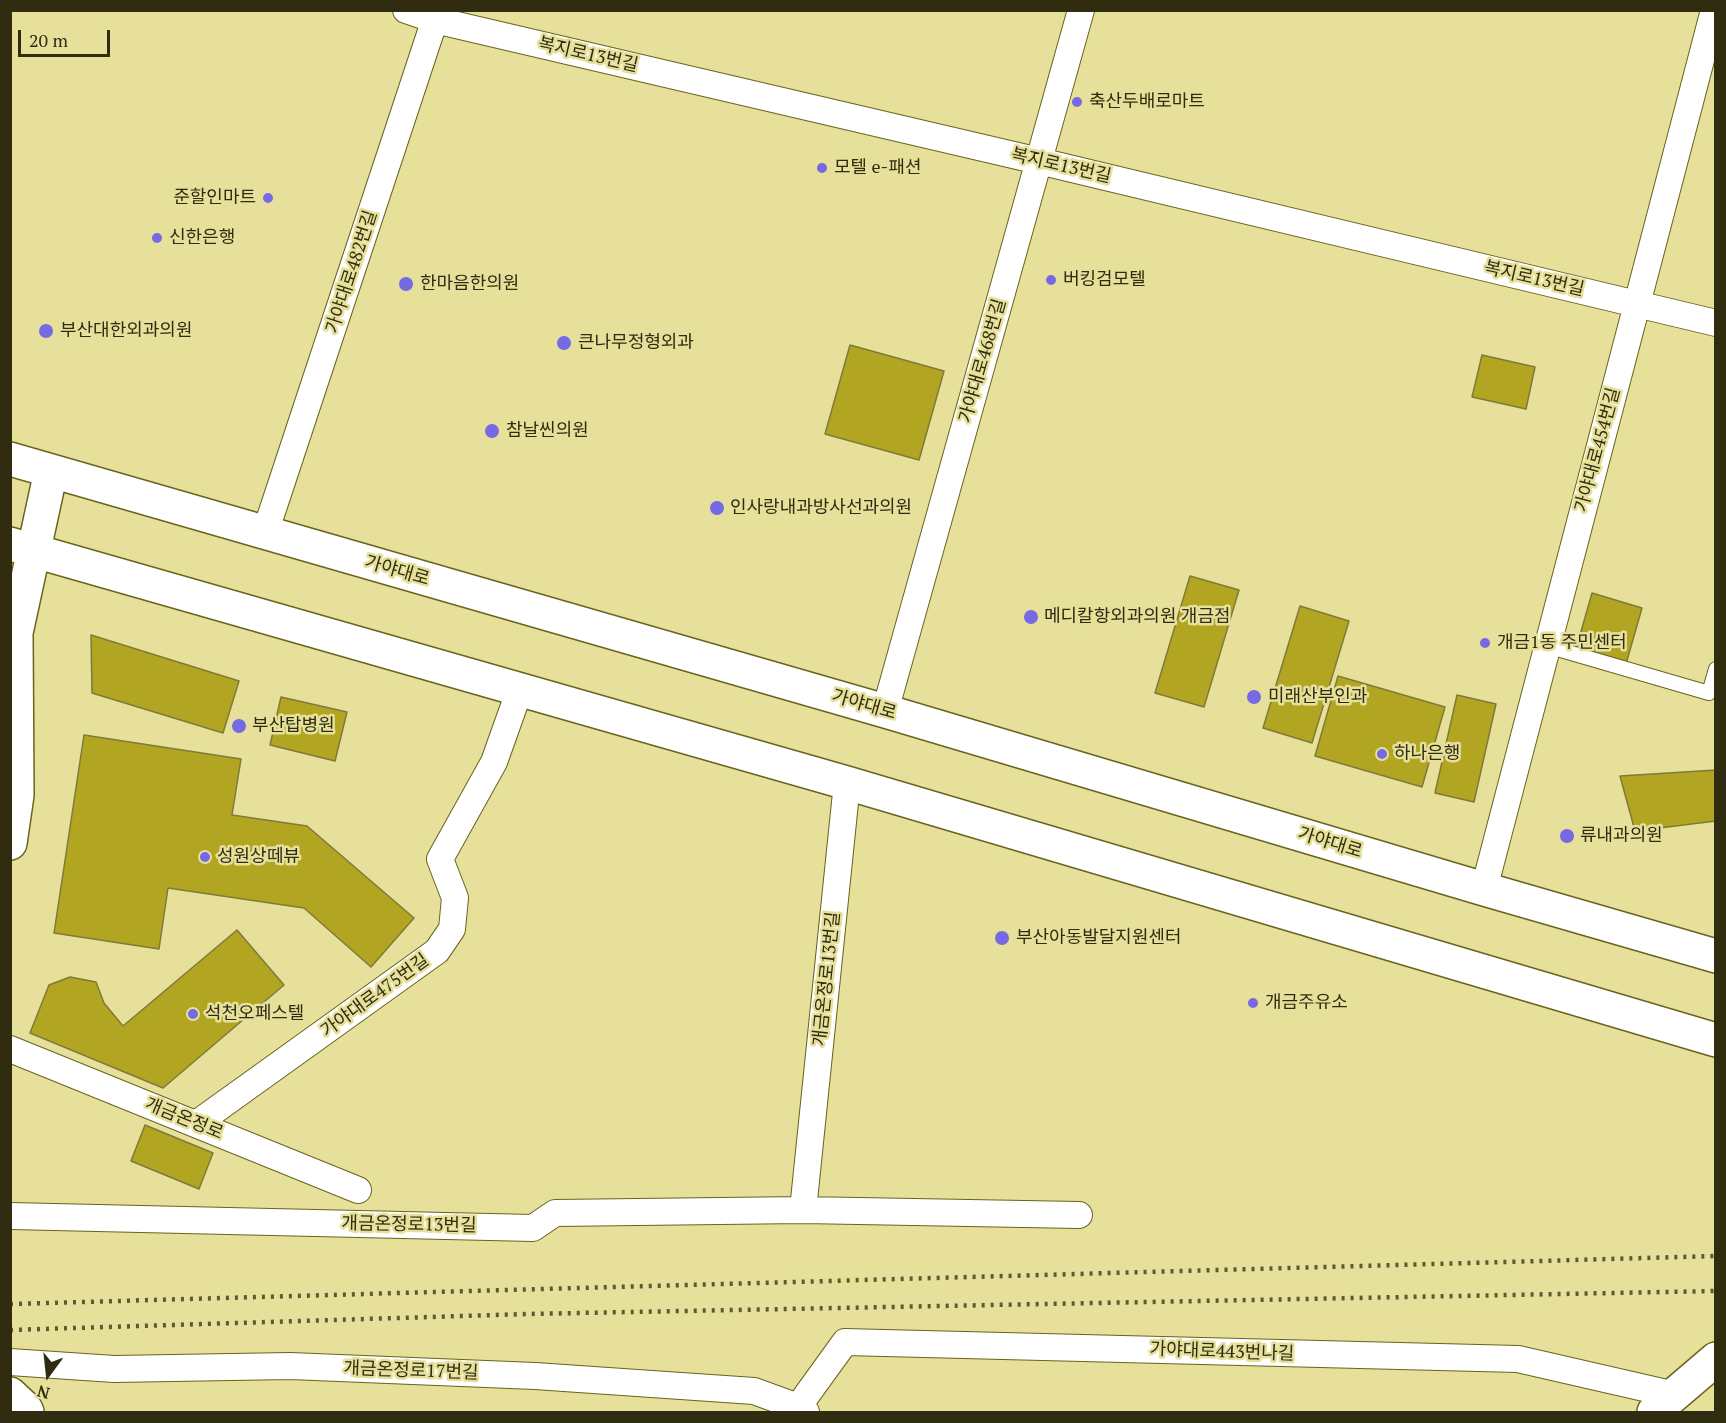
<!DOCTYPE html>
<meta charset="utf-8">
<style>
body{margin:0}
#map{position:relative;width:1726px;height:1423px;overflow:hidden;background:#e6e09b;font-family:"PT Serif",serif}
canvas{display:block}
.frame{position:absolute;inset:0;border:12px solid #2f2c10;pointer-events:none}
.north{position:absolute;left:18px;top:1345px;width:60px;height:60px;-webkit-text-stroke:4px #e6e09b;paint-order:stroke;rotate:195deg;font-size:16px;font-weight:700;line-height:24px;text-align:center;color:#2f2c10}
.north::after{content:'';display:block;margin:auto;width:21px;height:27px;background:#2f2c10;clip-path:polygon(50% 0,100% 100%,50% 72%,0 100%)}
.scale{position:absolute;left:18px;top:30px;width:92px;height:27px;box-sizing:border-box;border:3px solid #2f2c10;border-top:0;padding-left:8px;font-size:18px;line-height:21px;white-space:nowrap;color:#2f2c10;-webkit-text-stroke:4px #e6e09b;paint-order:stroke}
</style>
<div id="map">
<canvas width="1726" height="1423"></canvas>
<div class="frame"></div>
<div class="north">N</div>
<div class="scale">20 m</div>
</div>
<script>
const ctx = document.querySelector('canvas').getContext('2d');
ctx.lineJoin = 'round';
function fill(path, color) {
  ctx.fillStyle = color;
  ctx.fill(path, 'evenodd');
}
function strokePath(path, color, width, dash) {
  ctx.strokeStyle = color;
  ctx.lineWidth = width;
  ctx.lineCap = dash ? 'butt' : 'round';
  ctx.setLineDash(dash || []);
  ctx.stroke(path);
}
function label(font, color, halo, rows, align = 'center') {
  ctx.font = font + ' "PT Serif","Noto Sans KR",serif';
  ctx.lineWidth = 5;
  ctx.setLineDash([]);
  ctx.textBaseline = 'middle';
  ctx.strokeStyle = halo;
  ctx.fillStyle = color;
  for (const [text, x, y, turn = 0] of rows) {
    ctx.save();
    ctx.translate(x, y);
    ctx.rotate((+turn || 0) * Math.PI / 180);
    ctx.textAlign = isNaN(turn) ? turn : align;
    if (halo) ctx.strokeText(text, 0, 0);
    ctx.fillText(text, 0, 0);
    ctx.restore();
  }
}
const building = new Path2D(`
 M850 345 944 371 919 460 825 434Z
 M1482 355 1535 367 1526 409 1472 397Z
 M1190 576 1239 590 1204 707 1155 693Z
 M1592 593 1642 608 1626 664 1576 649Z
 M1300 606 1349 621 1312 743 1263 728Z
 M91 635 239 681 223 733 92 693Z
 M1338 676 1445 707 1422 787 1315 756Z
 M1457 695 1496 704 1474 802 1435 793Z
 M281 697 347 712 335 761 270 745Z
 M84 735 241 759 232 815 307 826 414 918 371 967 304 908 168 888 159 949 54 933Z
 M1716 770V821L1635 831 1620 776Z
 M237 930 284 985 163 1088 30 1033 49 985 70 977 96 982 104 1003 123 1026Z
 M145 1125 213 1153 199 1189 131 1161Z`);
const lane = new Path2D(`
 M1547 646 1709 693 1716 669`);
const street = new Path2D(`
 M406 10 435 20 1039 161 1716 323
 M265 533 438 10
 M885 711 1081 10
 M1484 889 1714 10
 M10 1049 358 1190
 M196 1124 437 951 452 929 455 898 440 859 494 762 520 689
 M803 1210 847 783
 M10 1216 533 1228 555 1213 803 1210 1079 1215
 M10 1362 114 1369 290 1366 535 1376 754 1391 798 1407 806 1412
 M798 1407 845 1342 1518 1359 1675 1395`);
const secondary = new Path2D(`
 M10 459 885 711 1484 889 1716 956
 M10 544 847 783 1716 1040
 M11 656 51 471
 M10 843 17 795 16 634
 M10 1394 25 1408 27 1412
 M1654 1412 1716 1359`);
const rail = new Path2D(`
 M10 1304 1716 1256
 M10 1330 527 1314 1716 1291`);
const markers = [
 [1077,102,6,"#7669e4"],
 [822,168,6,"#7669e4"],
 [268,198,6,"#7669e4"],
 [157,238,6,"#7669e4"],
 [1051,280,6,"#7669e4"],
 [406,284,8,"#7669e4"],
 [46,331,8,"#7669e4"],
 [564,343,8,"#7669e4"],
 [492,431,8,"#7669e4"],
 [717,508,8,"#7669e4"],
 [1031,617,8,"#7669e4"],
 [1485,643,6,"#7669e4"],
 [1254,697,8,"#7669e4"],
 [239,726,8,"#7669e4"],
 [1382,754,6,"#7669e4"],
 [1567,836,8,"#7669e4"],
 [205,857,6,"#7669e4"],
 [1002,938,8,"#7669e4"],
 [1253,1003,6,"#7669e4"],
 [193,1014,6,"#7669e4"]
];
const streetNames = [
 ["복지로13번길",588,55,13],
 ["복지로13번길",1061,166,13],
 ["가야대로482번길",352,272,-72],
 ["복지로13번길",1534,279,13],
 ["가야대로468번길",983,361,-74],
 ["가야대로454번길",1598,450,-75],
 ["가야대로",397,571,16],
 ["가야대로",864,705,16],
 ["가야대로",1330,843,17],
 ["개금온정로13번길",827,979,-84],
 ["가야대로475번길",375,996,-36],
 ["개금온정로",184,1119,22],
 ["개금온정로13번길",409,1225,1],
 ["가야대로443번나길",1222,1352,2],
 ["개금온정로17번길",411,1371,2]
];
const poiNames = [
 ["축산두배로마트",1089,102],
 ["모텔 e-패션",834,168],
 ["준할인마트",256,198,"right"],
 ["신한은행",169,238],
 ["버킹검모텔",1063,280],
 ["한마음한의원",420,284],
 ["부산대한외과의원",60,331],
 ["큰나무정형외과",578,343],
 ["참날씬의원",506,431],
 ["인사랑내과방사선과의원",730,508],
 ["메디칼항외과의원 개금점",1044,617],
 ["개금1동 주민센터",1497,643],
 ["미래산부인과",1268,697],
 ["부산탑병원",252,726],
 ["하나은행",1394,754],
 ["류내과의원",1580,836],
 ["성원상떼뷰",217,857],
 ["부산아동발달지원센터",1016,938],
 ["개금주유소",1265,1003],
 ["석천오페스텔",205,1014]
];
fill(building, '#b1a522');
strokePath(building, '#807a38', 1.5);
strokePath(lane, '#69631e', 16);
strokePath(street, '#69631e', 28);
strokePath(secondary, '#69631e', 36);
strokePath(lane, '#fff', 14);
strokePath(street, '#fff', 26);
strokePath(secondary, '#fff', 33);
strokePath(rail, '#5d5933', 4.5, [3, 6]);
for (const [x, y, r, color] of markers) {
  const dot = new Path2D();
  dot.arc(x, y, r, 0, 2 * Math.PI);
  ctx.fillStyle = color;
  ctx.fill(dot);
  strokePath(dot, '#e6e09b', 2);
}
label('18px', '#2f2c10', '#e6e09b', streetNames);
label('18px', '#2f2c10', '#e6e09b', poiNames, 'left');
</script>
